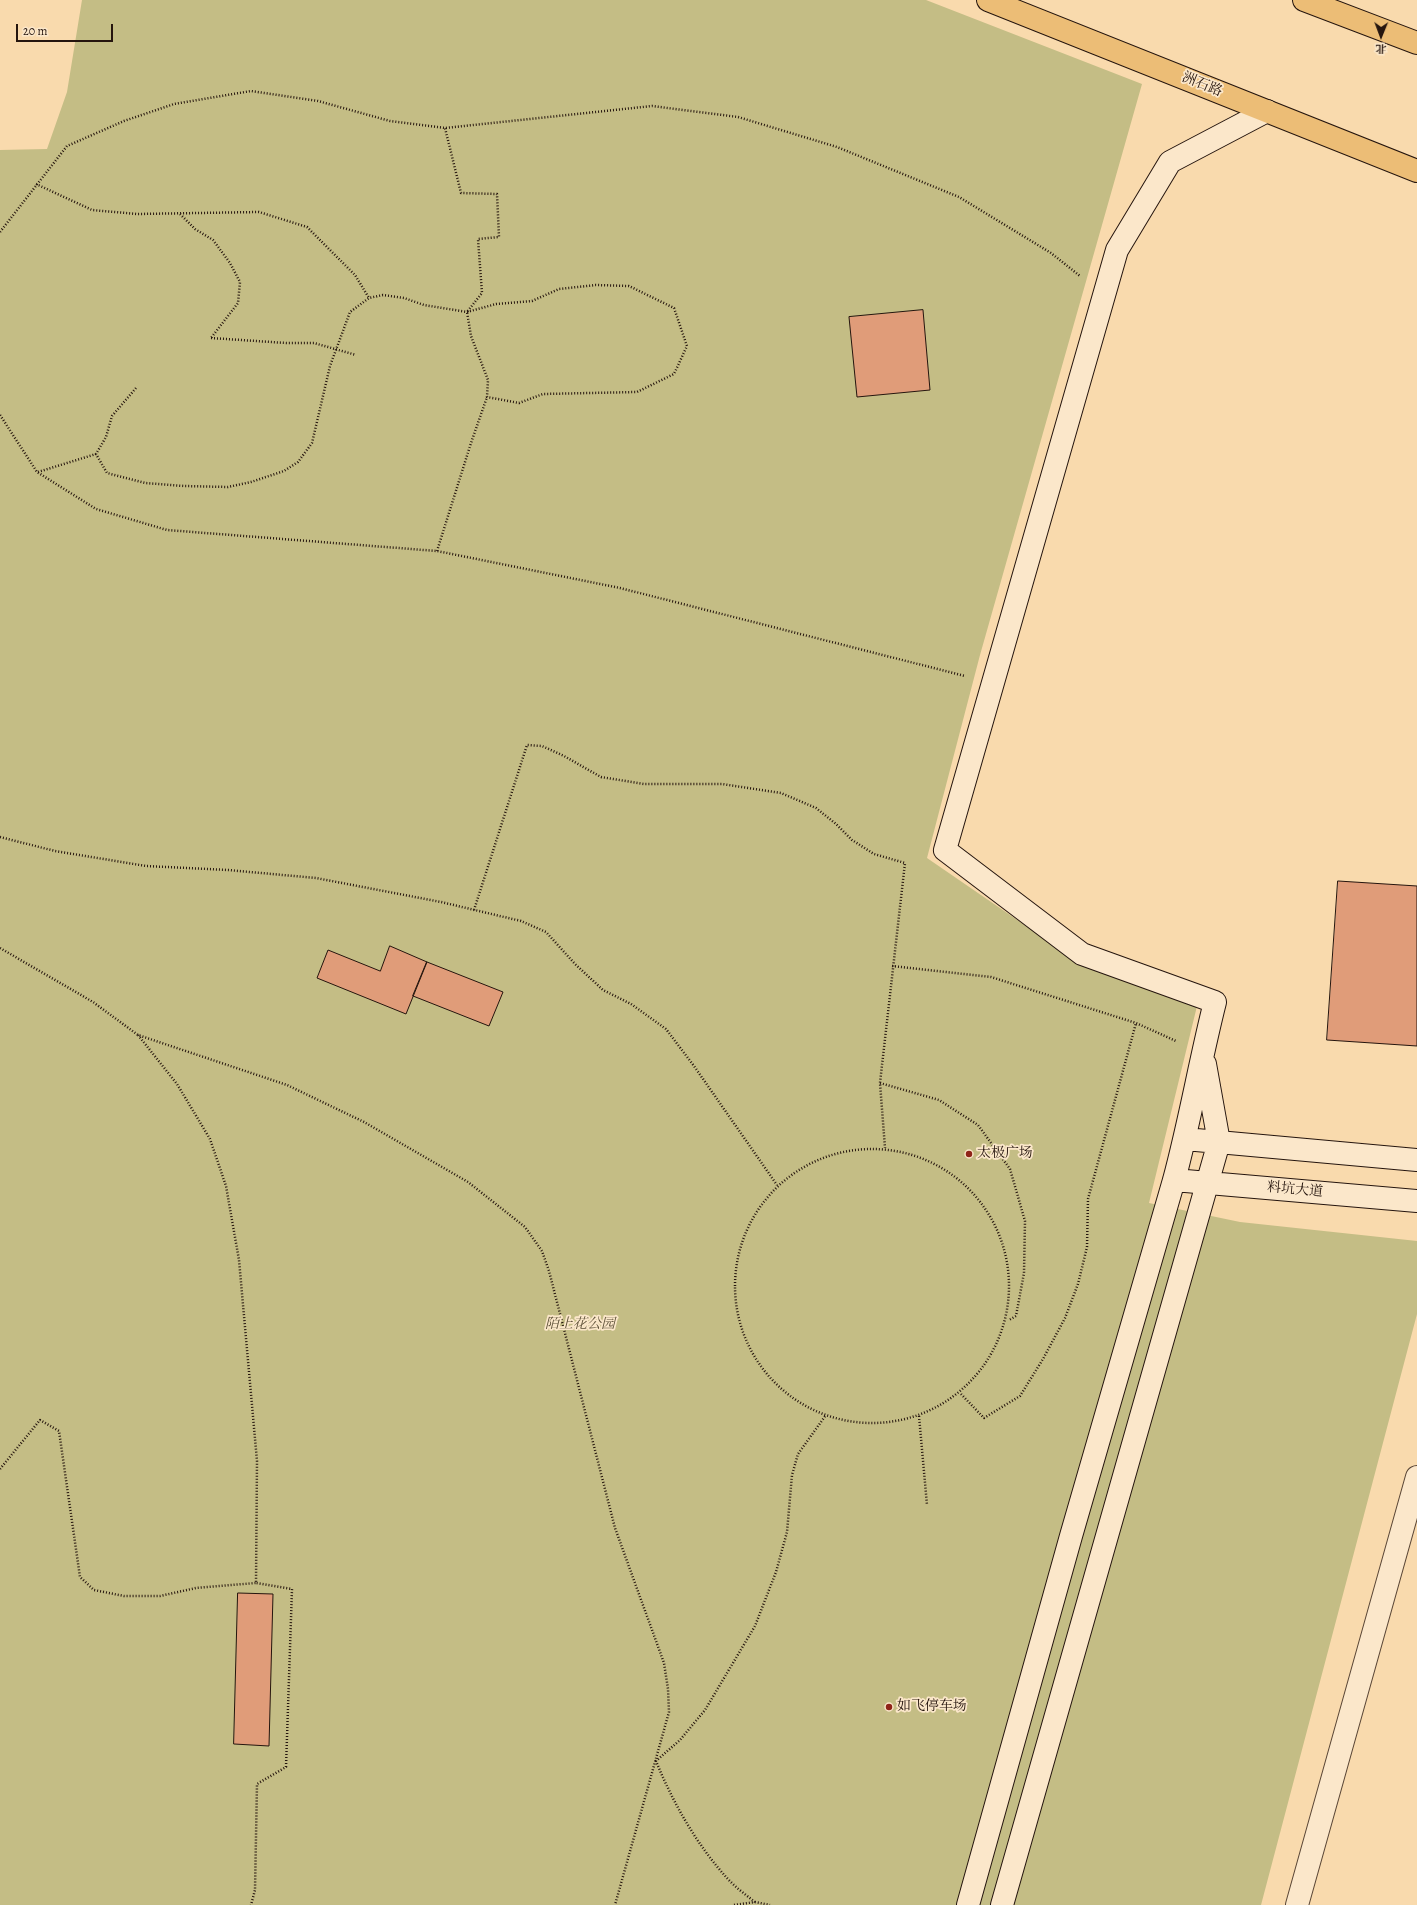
<!DOCTYPE html>
<meta charset="utf-8">
<style>
body{margin:0}
#map{position:relative;width:1417px;height:1905px;overflow:hidden;background:#f9daad;font-family:Alegreya,"Noto Serif SC",serif}
canvas{display:block}
.north{position:absolute;left:1361px;top:16px;width:40px;height:40px;-webkit-text-stroke:3px #fbe7ca;paint-order:stroke;rotate:181deg;font-size:11px;font-weight:700;line-height:16px;text-align:center;color:#25150e}
.north::after{content:'';display:block;margin:auto;width:14px;height:18px;background:#25150e;clip-path:polygon(50% 0,100% 100%,50% 72%,0 100%)}
.scale{position:absolute;left:16px;top:24px;width:97px;height:18px;box-sizing:border-box;border:2px solid #25150e;border-top:0;padding-left:5px;font-size:12px;line-height:14px;white-space:nowrap;color:#25150e;-webkit-text-stroke:3px #fbe7ca;paint-order:stroke}
</style>
<div id="map">
<canvas width="1417" height="1905"></canvas>
<div class="north">北</div>
<div class="scale">20 m</div>
</div>
<script>
const ctx = document.querySelector('canvas').getContext('2d');
ctx.lineJoin = 'round';
function fill(path, color) {
  ctx.fillStyle = color;
  ctx.fill(path, 'evenodd');
}
function strokePath(path, color, width, dash) {
  ctx.strokeStyle = color;
  ctx.lineWidth = width;
  ctx.lineCap = dash ? 'butt' : 'round';
  ctx.setLineDash(dash || []);
  ctx.stroke(path);
}
function label(font, color, halo, rows, align = 'center') {
  ctx.font = font + ' Alegreya,"Noto Serif SC",serif';
  ctx.lineWidth = 3.5;
  ctx.setLineDash([]);
  ctx.textBaseline = 'middle';
  ctx.strokeStyle = halo;
  ctx.fillStyle = color;
  for (const [text, x, y, turn = 0] of rows) {
    ctx.save();
    ctx.translate(x, y);
    ctx.rotate((+turn || 0) * Math.PI / 180);
    ctx.textAlign = isNaN(turn) ? turn : align;
    if (halo) ctx.strokeText(text, 0, 0);
    ctx.fillText(text, 0, 0);
    ctx.restore();
  }
}
const green = new Path2D(`
 M82 0H926L1142 84 980 655 927 858 1080 963 1198 1002 1149 1203 1240 1222 1417 1241V1314L1261 1905H0V150L47 149 67 92Z`);
const building = new Path2D(`
 M923 310 930 390 857 397 849 317Z
 M1338 881 1417 886V1046L1327 1040Z
 M390 946 427 962 406 1014 317 978 328 950 380 971Z
 M427 962 503 992 489 1026 413 996Z
 M238 1593 273 1594 269 1746 234 1744Z`);
const path = new Path2D(`
 M36 184 92 210 137 214 259 212 307 227 355 275 369 298
 M180 214 195 229 213 240 230 263 240 282 238 303 211 338
 M0 232 67 146 124 121 174 104 251 91 318 101 390 121 445 128 652 106 738 117 837 147 959 197 1051 253 1080 276
 M211 338 286 343H314L356 355
 M136 388 112 416 106 437 96 454 107 473 145 483 184 486 228 487 251 482 284 471 298 462 312 443 330 366 350 312 369 298 383 295 404 298 424 305 467 312 496 304 532 301 559 289 596 285 629 286 674 308 687 346 674 374 637 392 543 394 519 403 487 397 488 380 471 336 467 312 482 293 478 239 499 237 497 194 461 193 445 128
 M0 415 37 472 96 509 167 530 437 551 620 588 965 676
 M38 472 96 454
 M437 551 471 443 487 397
 M0 837 55 851 146 866 228 870 316 878 441 902 521 921 546 932 575 964 603 990 631 1004 666 1029 694 1066 777 1185
 M474 910 527 745 542 746 564 756 601 777 644 784H722L781 793 816 808 836 824 852 840 874 854 905 863 880 1083 885 1148
 M0 948 93 1002 138 1035 287 1085 364 1122 468 1182 525 1227 542 1251 549 1271 615 1528 664 1663 668 1689 669 1712 615 1905
 M892 966 991 977 1136 1023 1176 1041
 M138 1035 177 1084 210 1139 226 1186 239 1260 257 1461 256 1583 292 1589 286 1767 257 1784 255 1890 251 1905
 M880 1083 939 1100 978 1125 1010 1169 1025 1221 1024 1273 1016 1316 1009 1320
 M735 1286a137 137 0 1 1 274 0a137 137 0 1 1-274 0Z
 M961 1394 984 1418 1020 1396 1043 1359 1065 1318 1078 1284 1087 1247 1088 1199 1136 1023
 M919 1416 927 1505
 M0 1469 40 1420 59 1431 80 1577 94 1590 124 1596H160L196 1588 256 1583
 M755 1902C746 1895 735 1887 727 1878 697 1845 673 1803 656 1761L680 1740 705 1710 755 1626 776 1572 787 1532 792 1475 798 1454 826 1415
 M734 1905 755 1902 770 1905`);
const street = new Path2D(`
 M1297 1905 1417 1477`);
const secondary = new Path2D(`
 M1185 1139 1417 1160
 M1174 1180 1417 1201
 M968 1905 1071 1536 1174 1180C1190 1121 1200 1061 1215 1002L1082 954 945 850 1117 250 1170 162 1267 111
 M1002 1905 1219 1142 1205 1064`);
const primary = new Path2D(`
 M988 0 1417 171
 M1304 0 1417 43`);
const markers = [
 [969,1154,4,"#8f2418"],
 [889,1707,4,"#8f2418"]
];
const streetNames = [
 ["洲石路",1202,85,22],
 ["料坑大道",1295,1190,5]
];
const poiNames = [
 ["太极广场",977,1154],
 ["如飞停车场",897,1707]
];
const parkNames = [
 ["陌上花公园",580,1325]
];
fill(green, '#c4bd85');
fill(building, '#e09c79');
strokePath(building, '#25150e', 1);
strokePath(street, '#5a4636', 24);
strokePath(secondary, '#25150e', 24);
strokePath(primary, '#25150e', 24);
strokePath(path, '#25150e', 2.5, [1, 2]);
strokePath(street, '#fbe7ca', 22);
strokePath(secondary, '#fbe7ca', 22);
strokePath(primary, '#ecbd76', 22);
for (const [x, y, r, color] of markers) {
  const dot = new Path2D();
  dot.arc(x, y, r, 0, 2 * Math.PI);
  ctx.fillStyle = color;
  ctx.fill(dot);
  strokePath(dot, '#fbe7ca', 1.5);
}
label('14px', '#25150e', '#fbe7ca', streetNames);
label('14px', '#25150e', '#fbe7ca', poiNames, 'left');
label('italic 14px', '#5d5038', '#fbe7ca', parkNames);
</script>
